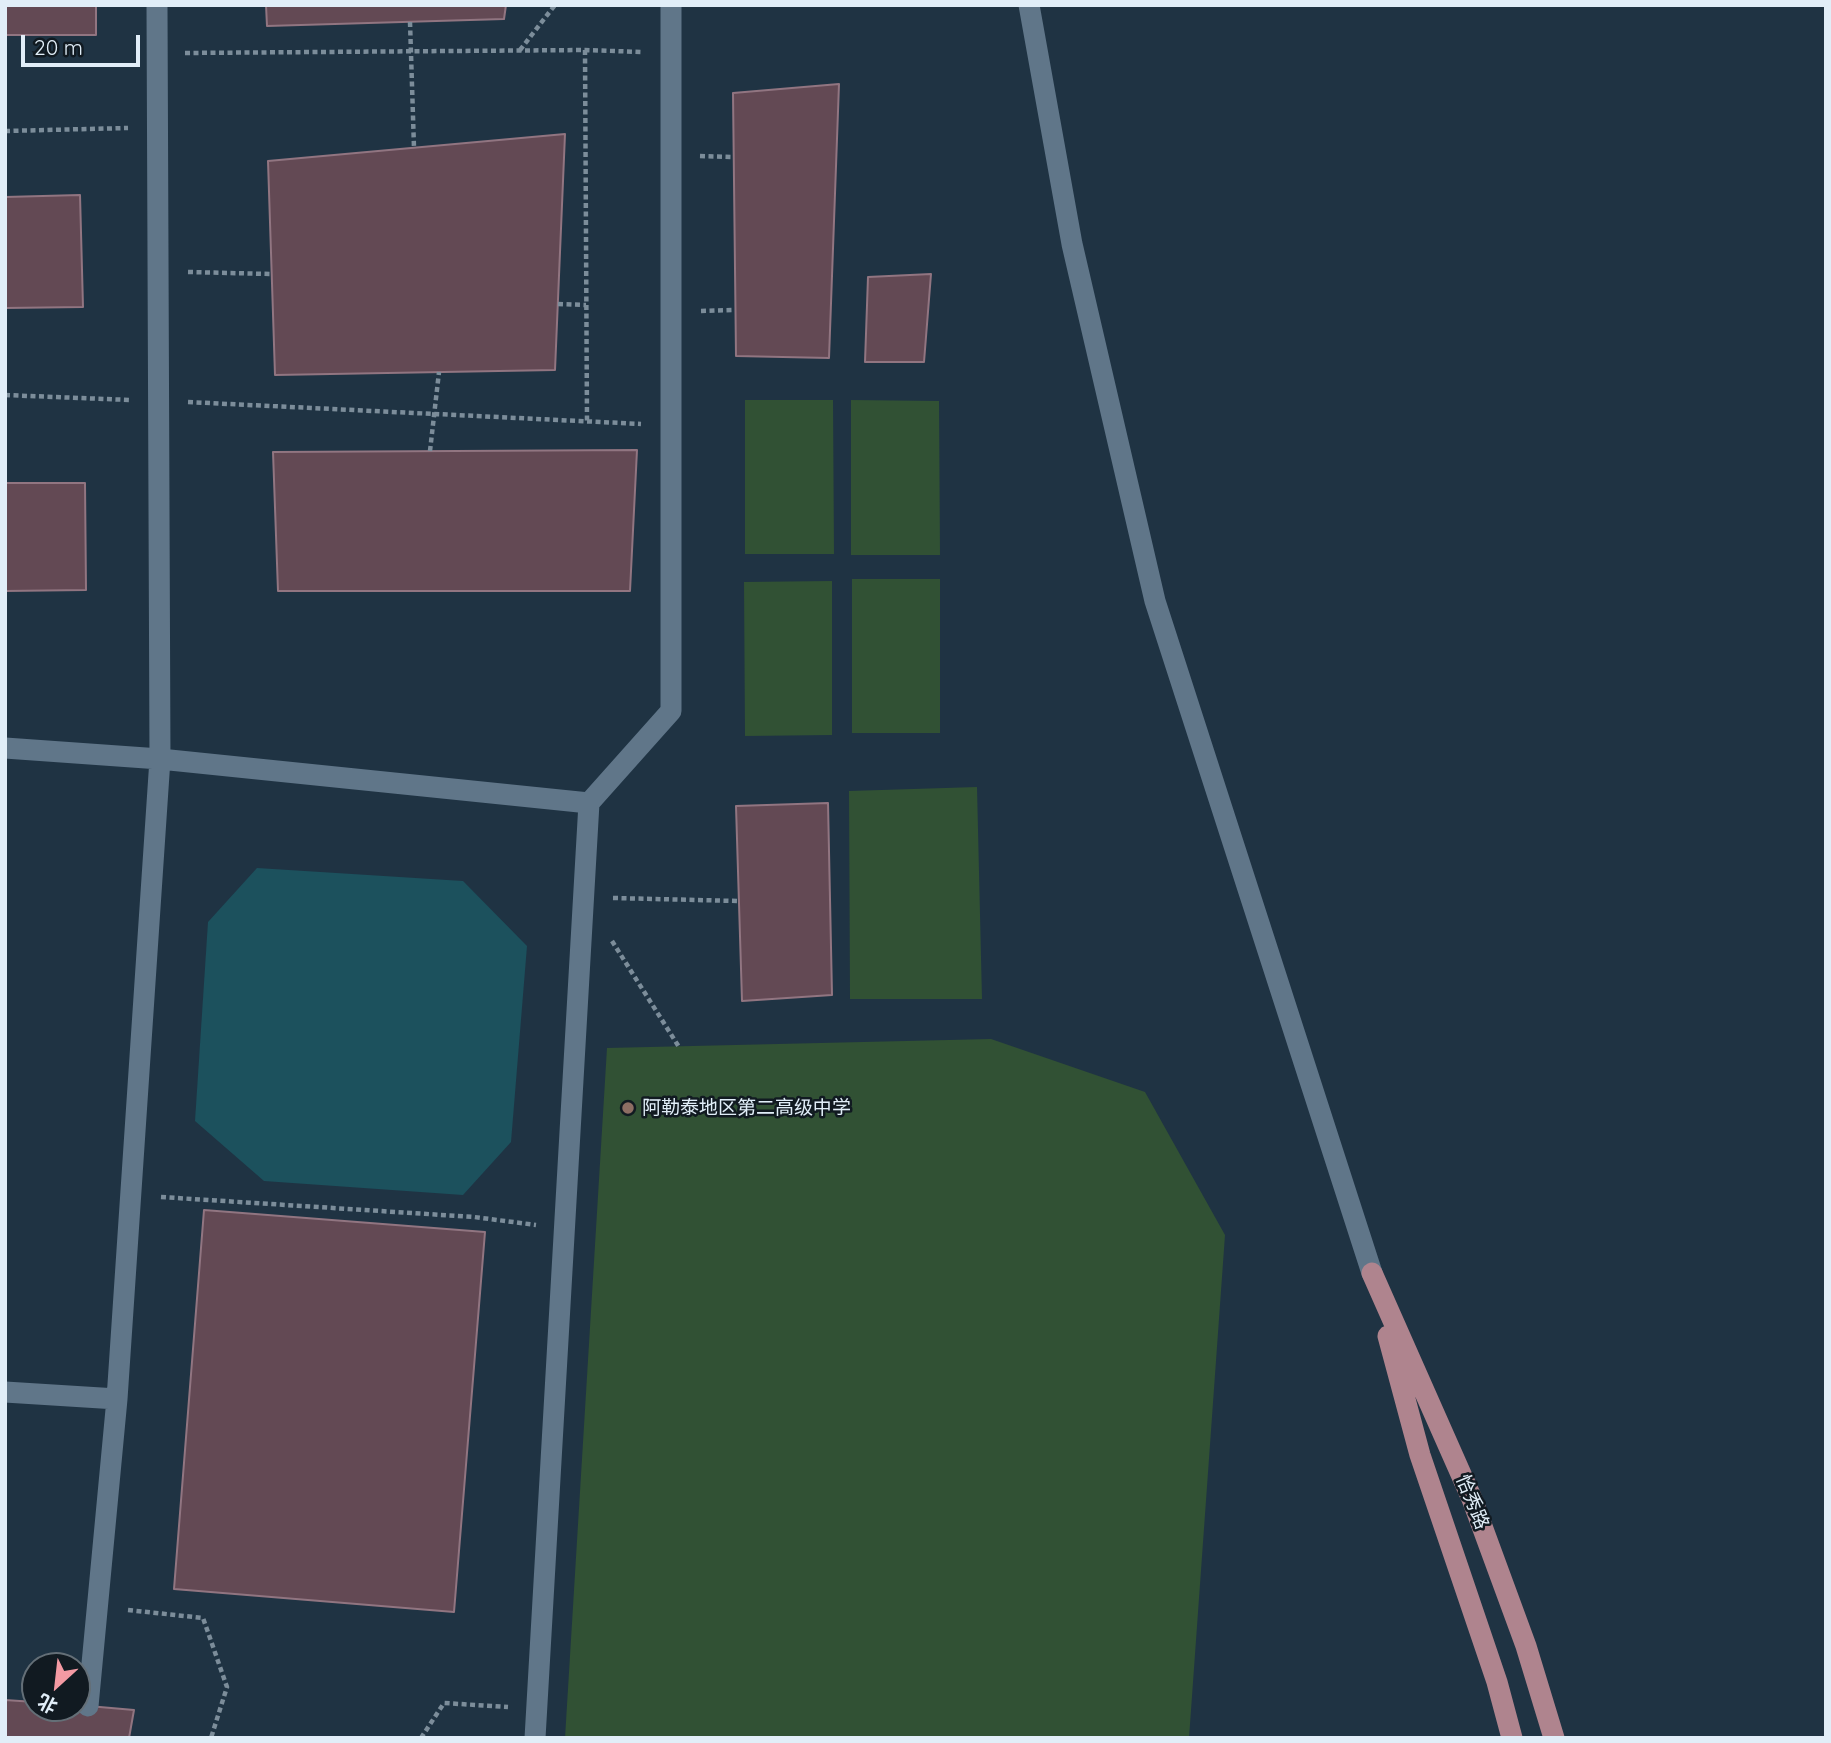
<!DOCTYPE html>
<meta charset="utf-8">
<style>
body{margin:0}
#map{position:relative;width:1831px;height:1743px;overflow:hidden;background:#1f3343;font-family:Quicksand,"Noto Sans SC",sans-serif}
canvas{display:block}
.frame{position:absolute;inset:0;border:7px solid #e1eef8;pointer-events:none}
.north{position:absolute;left:21px;top:1652px;width:70px;height:70px;box-sizing:border-box;background:#111a21;border:2px solid #646f77;border-radius:50%;rotate:207deg;font-size:19px;font-weight:700;line-height:28px;text-align:center;color:#e1eef8}
.north::after{content:'';display:block;margin:auto;width:24px;height:32px;background:#f49aa3;clip-path:polygon(50% 0,100% 100%,50% 72%,0 100%)}
.scale{position:absolute;left:21px;top:35px;width:119px;height:32px;box-sizing:border-box;border:4px solid #e1eef8;border-top:0;padding-left:9px;font-size:21px;line-height:24px;white-space:nowrap;color:#e1eef8;-webkit-text-stroke:5px #111a21;paint-order:stroke}
</style>
<div id="map">
<canvas width="1831" height="1743"></canvas>
<div class="frame"></div>
<div class="north">北</div>
<div class="scale">20 m</div>
</div>
<script>
const ctx = document.querySelector('canvas').getContext('2d');
ctx.lineJoin = 'round';
function fill(path, color) {
  ctx.fillStyle = color;
  ctx.fill(path, 'evenodd');
}
function strokePath(path, color, width, dash) {
  ctx.strokeStyle = color;
  ctx.lineWidth = width;
  ctx.lineCap = dash ? 'butt' : 'round';
  ctx.setLineDash(dash || []);
  ctx.stroke(path);
}
function label(font, color, halo, rows, align = 'center') {
  ctx.font = font + ' Quicksand,"Noto Sans SC",sans-serif';
  ctx.lineWidth = 5;
  ctx.setLineDash([]);
  ctx.textBaseline = 'middle';
  ctx.strokeStyle = halo;
  ctx.fillStyle = color;
  for (const [text, x, y, turn = 0] of rows) {
    ctx.save();
    ctx.translate(x, y);
    ctx.rotate((+turn || 0) * Math.PI / 180);
    ctx.textAlign = isNaN(turn) ? turn : align;
    if (halo) ctx.strokeText(text, 0, 0);
    ctx.fillText(text, 0, 0);
    ctx.restore();
  }
}
const green = new Path2D(`
 M745 400H833L834 554H745Z
 M851 400 939 401 940 555H851Z
 M852 579H940V733H852Z
 M832 581V735L745 736 744 582Z
 M977 787 982 999H850L849 791Z
 M991 1039 1145 1092 1225 1235 1189 1738H565L607 1048Z`);
const water = new Path2D(`
 M257 868 463 881 527 946 511 1142 463 1195 264 1181 195 1121 208 922Z`);
const building = new Path2D(`
 M5 5H96V35H5Z
 M266 5H506L504 19 267 26Z
 M839 84 829 358 736 356 733 93Z
 M565 134 555 370 275 375 268 161Z
 M80 195 83 307 5 308V197Z
 M931 274 924 362H865L868 277Z
 M637 450 630 591H278L273 452Z
 M5 483H85L86 590 5 591Z
 M828 803 832 995 742 1001 736 806Z
 M204 1210 485 1232 454 1612 174 1589Z
 M5 1700 35 1702V1708H77V1705L134 1710 129 1738H5Z`);
const path = new Path2D(`
 M410 22 414 148
 M520 50 555 5
 M585 50 587 421
 M185 53 585 50 642 52
 M5 131 128 128
 M700 156 734 157
 M188 272 271 274
 M558 304 586 305
 M701 311 735 310
 M5 395 130 400
 M188 402 641 424
 M430 451 439 372
 M613 898 739 901
 M612 941 679 1047
 M161 1197 474 1217 536 1225
 M128 1610 203 1618 227 1687 211 1738
 M421 1738 444 1703 508 1707`);
const minor = new Path2D(`
 M1029 5 1072 244 1155 601 1372 1273
 M5 748 160 759 589 803 671 711V5
 M5 1392 117 1399
 M88 1706 117 1399 160 759 157 5
 M535 1738 589 803`);
const major = new Path2D(`
 M1372 1273 1472 1499 1526 1646 1554 1738
 M1388 1336 1420 1455 1497 1682 1512 1738`);
const markers = [
 [628,1108,7,"#8d6e63"]
];
const poiNames = [
 ["阿勒泰地区第二高级中学",642,1108]
];
const streetNames = [
 ["恰秀路",1472,1502,68]
];
fill(green, '#315134');
fill(water, '#1c515d');
fill(building, '#634954');
strokePath(building, '#917581', 2);
strokePath(path, '#7c8d9a', 4.5, [5, 3.5]);
strokePath(minor, '#607689', 21);
strokePath(major, '#af848e', 21);
for (const [x, y, r, color] of markers) {
  const dot = new Path2D();
  dot.arc(x, y, r, 0, 2 * Math.PI);
  ctx.fillStyle = color;
  ctx.fill(dot);
  strokePath(dot, '#111a21', 2.5);
}
label('19px', '#e1eef8', '#111a21', poiNames, 'left');
label('19px', '#e1eef8', '#111a21', streetNames);
</script>
